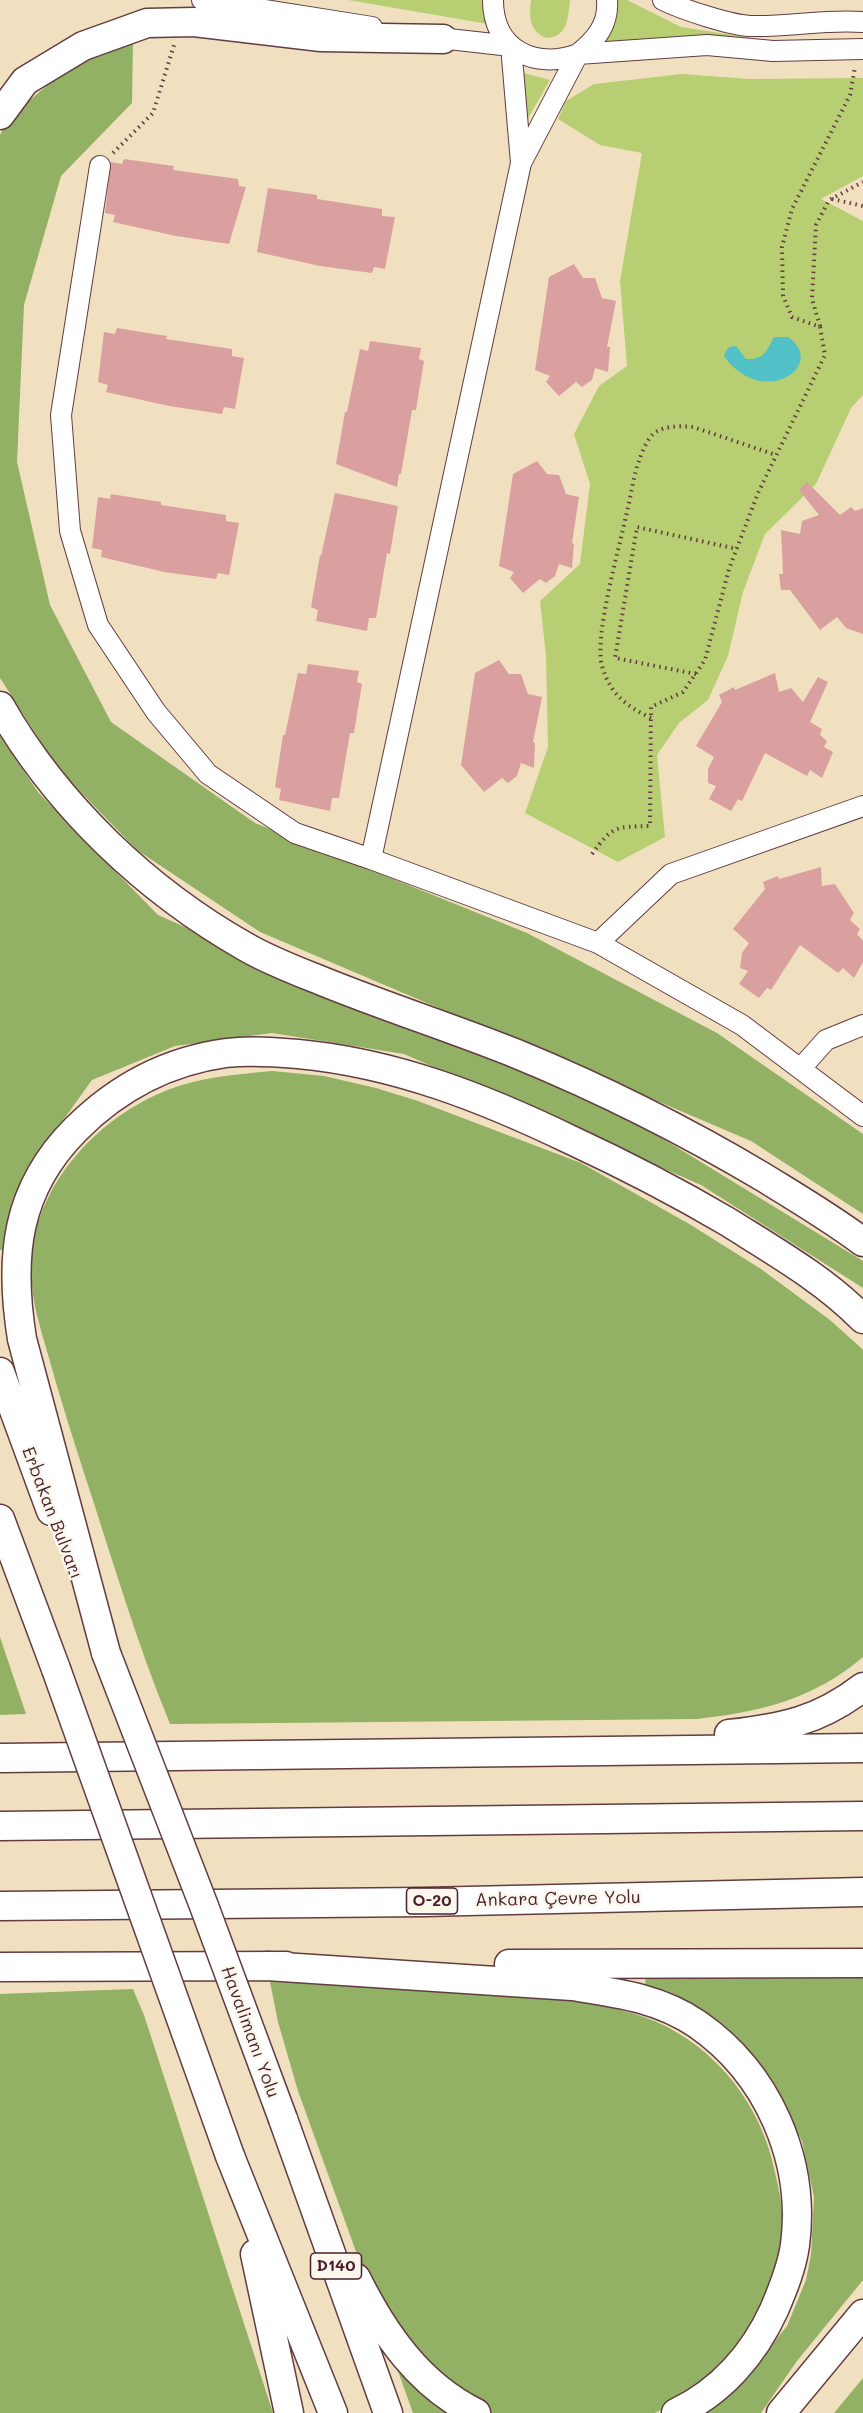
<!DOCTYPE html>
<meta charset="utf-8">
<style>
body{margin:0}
canvas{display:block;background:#f1e0c0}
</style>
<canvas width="863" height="2413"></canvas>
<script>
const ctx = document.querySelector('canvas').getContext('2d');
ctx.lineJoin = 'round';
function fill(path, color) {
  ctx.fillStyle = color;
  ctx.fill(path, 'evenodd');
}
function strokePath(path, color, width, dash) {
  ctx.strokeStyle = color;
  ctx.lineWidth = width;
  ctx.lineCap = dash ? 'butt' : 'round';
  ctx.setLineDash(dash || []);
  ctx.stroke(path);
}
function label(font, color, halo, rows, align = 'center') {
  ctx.font = font + ' Mali,sans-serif';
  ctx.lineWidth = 5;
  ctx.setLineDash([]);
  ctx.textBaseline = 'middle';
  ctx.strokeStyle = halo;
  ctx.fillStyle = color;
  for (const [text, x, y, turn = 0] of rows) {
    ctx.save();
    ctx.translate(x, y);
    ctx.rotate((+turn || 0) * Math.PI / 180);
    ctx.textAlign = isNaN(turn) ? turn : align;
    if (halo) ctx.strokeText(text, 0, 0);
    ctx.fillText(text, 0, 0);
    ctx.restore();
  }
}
const green = new Path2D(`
 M348 0H497L494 25Z
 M531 0H570C568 18 568 37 546 38 529 31 529 16 531 0Z
 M615 0H627L681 27 784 43 601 44Z
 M520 72 550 80 527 120Z
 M682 74 750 79 863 78V176L821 199 863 221V395L851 408 816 484 765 534 743 592 728 656 708 700 679 723 657 755 665 837 618 862 525 813 548 747 546 656 540 601 580 564 590 484 574 434 599 386 627 366 620 281 642 153 600 145 558 119 566 101 594 84Z`);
const forest = new Path2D(`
 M133 41 132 103 61 176 24 305 17 462 50 605 111 722 255 823 527 933 717 1033 863 1134V1214L751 1141 260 932 137 850 59 770 0 678V135L7 120 73 63Z
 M0 736 38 792 158 915 398 1022 619 1112 863 1261V1288L701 1185 404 1054 272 1033 175 1046 92 1080 33 1162 4 1250H0Z
 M272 1071 324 1076 376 1088 418 1101 581 1163 691 1225 761 1269 830 1320 860 1347 863 1350V1657C814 1699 760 1712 697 1719L170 1724C137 1644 113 1561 86 1479 73 1439 60 1398 49 1358 41 1330 32 1303 31 1274 28 1187 103 1109 182 1085 211 1076 242 1074 272 1071Z
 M0 1637 26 1714 0 1715Z
 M646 1971 863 1972V2280L797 2361 761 2413H700L738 2387 787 2326 806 2280 811 2255 814 2197 802 2141 778 2094 645 1990Z
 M270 1982C344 1983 418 1986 492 1993 543 1998 595 2000 644 2017 707 2039 756 2096 772 2160 779 2189 786 2216 781 2245 768 2319 722 2381 655 2413H490L436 2380 363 2271 298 2091 278 2022Z
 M133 1989 144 2015 273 2413H0V1994Z
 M394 2360 458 2413H413Z
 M863 2378V2413H834Z`);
const water = new Path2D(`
 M774 337H788C829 366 762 410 724 356 726 349 729 346 736 346L746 359C764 360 766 352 774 337Z`);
const building = new Path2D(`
 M124 159 174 166 173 170 238 179 239 186 246 187 229 244 176 236 113 222 115 215 105 213 111 162 122 164Z
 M268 188 317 195V199L382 209V216L395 217 385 269 374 267 372 273 320 266 257 252Z
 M574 264 583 278H595L602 298 616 301 607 347H610L608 372 595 368 592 380 582 387 576 382 559 396 546 382 550 376 535 370 549 277Z
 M117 328 167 336 166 339 232 349V356L244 358 235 409 224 407 222 414 169 406 106 392 108 385 98 382 104 332 115 334Z
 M370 341 421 348 419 359 424 361 416 410H412L401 474H399L397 487 336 464 345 412H347L360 349 368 351Z
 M537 461 547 474 559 475 566 494 579 497 572 543 574 544 572 568 559 564 555 576 546 583 540 579 523 593 510 578 514 572 499 566 513 474Z
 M807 482 840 515 851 507 855 511 863 508V634L846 628 837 617 820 630 790 590H781L779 574H783L781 530 800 534 802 521 819 515 799 490Z
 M335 493 398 506 390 554 387 553 376 618H369L367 631 316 621 318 610 311 607 320 555 321 556Z
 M111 494 161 502V505L226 515V521L239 523 229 575 218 573 216 579 164 572 101 557 102 550 92 548 98 497 110 499Z
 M499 660 509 674H521L528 694 542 697 533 742 535 743 534 768 521 763 517 776 508 783 502 778 484 792 461 765 475 673Z
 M308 664 359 671 357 682 362 684 354 733H350L339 798H332L330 811 279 800 281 789 275 787 283 735H285L298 673 306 674Z
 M775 673 779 692 791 688 803 702 818 677 828 682 810 722 822 729 820 735 827 741 824 747 833 752 822 778 810 770 807 776 765 753 742 801 738 799 731 811 709 799 716 786 708 783V769L714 757 696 746 722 702 719 695 734 687 735 690Z
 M821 867 822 886 835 884 854 913 850 920 860 929 857 934 863 941V962L854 978 843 968 838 973 800 945 771 990 767 988 759 998 739 984 748 971 740 968 742 953 749 943 733 929 765 889 763 882 778 876 779 879Z`);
const path = new Path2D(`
 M113 153 153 113 174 45
 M832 199 863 206
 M820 326 812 299 816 225 829 200 863 182
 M696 674 615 658 637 527 737 549
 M651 718C626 706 610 694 602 666 594 635 619 550 626 516 631 497 633 476 640 458 642 451 648 439 653 434 665 425 680 426 693 427L776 455
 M592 854C613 825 616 827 650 826L651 707 683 692 705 660 729 569 758 493 825 355 820 327 792 317 783 296 782 247 792 209 850 95 855 67`);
const minor = new Path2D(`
 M202 0 372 27
 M493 0C493 50 535 70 578 54L707 45 773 51 863 49
 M663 0C681 9 732 26 752 26 789 27 826 19 863 22
 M431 37 511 46
 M511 46 521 163
 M100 166 61 415 70 531 98 625 156 712 208 774 295 833 371 859 598 943 742 1025 863 1116
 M371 859 521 163 578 54C596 40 609 24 607 0
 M598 943 671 874 863 806
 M801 1068 826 1040 863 1025`);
const highway = new Path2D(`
 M0 115 25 81 83 46 147 23 194 22 321 37 443 39
 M0 706C57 806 147 891 246 947 270 961 297 971 322 981 386 1007 452 1028 517 1054 602 1089 684 1130 763 1177 797 1198 831 1218 863 1242
 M0 1372 51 1511
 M0 1519 56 1669
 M106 1653 22 1339C9 1258 15 1190 76 1129 118 1087 168 1061 226 1053 250 1050 275 1052 298 1054 395 1063 484 1098 571 1140 625 1165 677 1192 728 1222 774 1251 825 1280 863 1319
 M729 1734C782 1728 819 1721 863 1687
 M0 1758 863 1748
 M0 1826 863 1816
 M0 1906 424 1902 863 1892
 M509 1964 863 1963
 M267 1966 572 1986C617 1993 659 1998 697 2024 768 2073 806 2160 795 2245 792 2267 783 2289 774 2310 754 2354 721 2392 676 2413
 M0 1967 286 1966
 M283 2119 388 2413
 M230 2156 333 2413
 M255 2254 289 2413
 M356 2278C384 2334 419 2385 476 2413
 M781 2413 863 2314`);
const highwayBridge = new Path2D(`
 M106 1653 204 1906 283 2119
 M56 1669 230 2156`);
const shields = [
 [432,1901,51],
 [336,2266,51]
];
const shieldNames = [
 ["O-20",432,1901],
 ["D140",336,2266]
];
const streetNames = [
 ["Erbakan Bulvarı",52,1513,69],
 ["Ankara Çevre Yolu",558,1899,-1],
 ["Havalimanı Yolu",250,2032,70]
];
fill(green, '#b8ce72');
fill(forest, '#92b164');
fill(water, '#52c0c7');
fill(building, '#d9a09f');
strokePath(minor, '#633c41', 22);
strokePath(highway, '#633c41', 31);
strokePath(path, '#633c41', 4, [1.5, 4.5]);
strokePath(minor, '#fff', 20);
strokePath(highway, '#fff', 28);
strokePath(highwayBridge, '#633c41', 31, []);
strokePath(highwayBridge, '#fff', 28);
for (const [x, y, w] of shields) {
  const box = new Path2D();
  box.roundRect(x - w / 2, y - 13, w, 26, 4.5);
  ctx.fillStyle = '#fbf7ec';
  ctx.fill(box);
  strokePath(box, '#4a1f2b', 1.5);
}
label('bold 16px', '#4a1f2b', null, shieldNames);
label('18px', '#4a1f2b', '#fbf7ec', streetNames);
</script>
